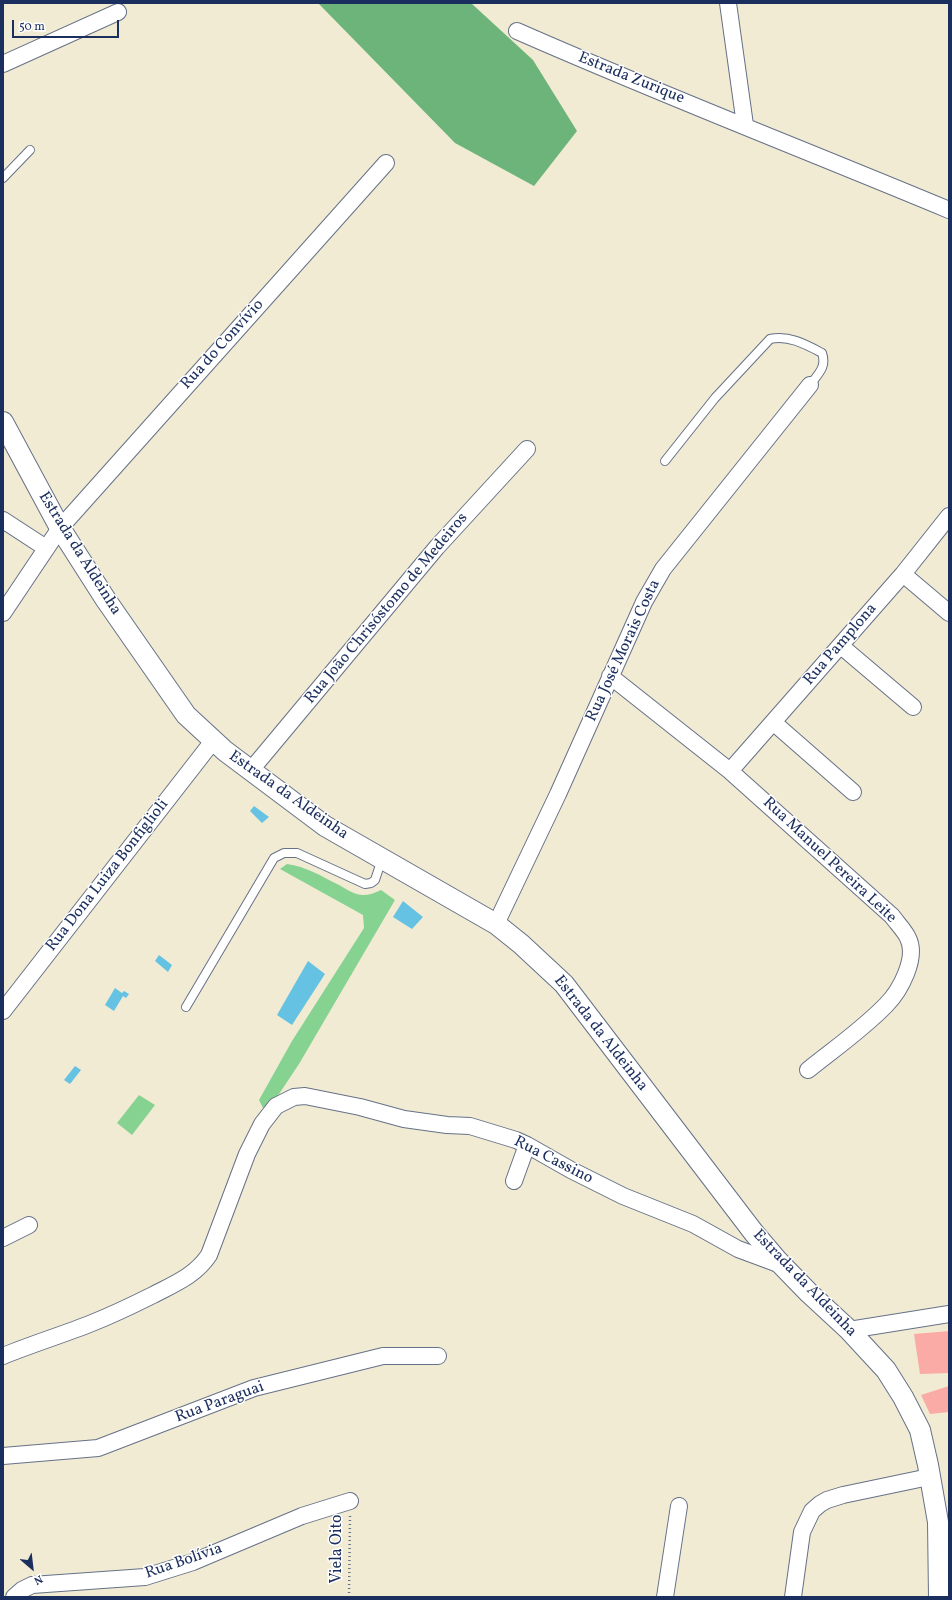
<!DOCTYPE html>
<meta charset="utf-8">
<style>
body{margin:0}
#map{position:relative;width:952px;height:1600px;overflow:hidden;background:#f1ebd4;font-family:Vollkorn,serif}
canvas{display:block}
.frame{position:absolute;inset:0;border:4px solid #1b2f5e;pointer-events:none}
.north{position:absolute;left:12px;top:1548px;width:40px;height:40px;-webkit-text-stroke:3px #fff;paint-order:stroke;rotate:152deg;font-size:11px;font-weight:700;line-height:16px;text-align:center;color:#1b2f5e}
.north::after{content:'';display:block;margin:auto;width:14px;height:18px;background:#1b2f5e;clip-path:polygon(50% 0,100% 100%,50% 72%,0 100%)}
.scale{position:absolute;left:12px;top:20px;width:107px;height:18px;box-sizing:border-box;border:2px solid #1b2f5e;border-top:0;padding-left:5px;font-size:12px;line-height:14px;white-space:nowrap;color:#1b2f5e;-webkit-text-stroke:3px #fff;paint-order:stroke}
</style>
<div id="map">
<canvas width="952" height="1600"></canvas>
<div class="frame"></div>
<div class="north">N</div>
<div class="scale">50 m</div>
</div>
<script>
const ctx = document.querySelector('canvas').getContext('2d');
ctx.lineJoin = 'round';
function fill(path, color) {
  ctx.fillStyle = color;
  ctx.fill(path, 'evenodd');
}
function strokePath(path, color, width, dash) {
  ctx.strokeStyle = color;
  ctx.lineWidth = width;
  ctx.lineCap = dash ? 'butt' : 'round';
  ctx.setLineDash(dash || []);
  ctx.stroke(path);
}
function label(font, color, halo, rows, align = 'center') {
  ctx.font = font + ' Vollkorn,serif';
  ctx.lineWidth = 3;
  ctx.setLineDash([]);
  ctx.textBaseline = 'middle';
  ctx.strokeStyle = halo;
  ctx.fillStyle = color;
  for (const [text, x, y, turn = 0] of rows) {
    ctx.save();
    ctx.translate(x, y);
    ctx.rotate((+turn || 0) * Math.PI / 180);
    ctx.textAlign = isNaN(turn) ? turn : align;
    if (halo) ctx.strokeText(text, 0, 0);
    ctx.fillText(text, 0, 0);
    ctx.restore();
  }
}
const green = new Path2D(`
 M287 864C305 866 323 877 339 885 346 889 355 895 363 895 369 895 375 893 381 890L395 900 299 1064 279 1094 263 1108 259 1100 292 1041 364 928 363 915 280 869Z
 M139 1095 155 1105 132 1135 117 1123Z`);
const forest = new Path2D(`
 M318 3H471L533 60 577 131 534 186 455 143Z`);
const water = new Path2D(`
 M254 806 269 817 262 823 250 811Z
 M403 901 423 917 412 929 393 917Z
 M159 955 172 965 168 972 155 961Z
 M308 961 325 974 292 1025 277 1015Z
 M115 988 122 993 124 991 129 994 126 998 123 996 114 1011 105 1005Z
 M75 1066 81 1070 70 1084 64 1080Z`);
const building = new Path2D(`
 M949 1331V1373L920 1374 914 1334Z
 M949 1386V1412L930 1414 921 1395Z`);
const path = new Path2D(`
 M349 1597 350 1516`);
const service = new Path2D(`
 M3 178 30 150
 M665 461 715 398 770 339C789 335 805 344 822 353 827 367 818 374 810 385
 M186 1007 274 858 284 853H297L365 884 371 883 375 880 382 859`);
const minor = new Path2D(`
 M728 3 745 125
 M517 31C660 94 805 150 949 210
 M3 64 118 12
 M3 520 46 548
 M903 574 949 613
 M3 613 60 528 386 163
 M841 646 913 707
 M610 676 730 771 892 916C897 923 905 931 908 938 918 958 900 991 886 1005 863 1029 834 1049 808 1070
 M773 722 853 792
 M251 770 437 547 527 449
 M730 771 903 574 949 516
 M496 924 558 794 644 602 663 569 810 385
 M3 1011 213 741
 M514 1181 527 1145
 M3 1238 29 1225
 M849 1330 949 1314
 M3 1356C32 1344 62 1335 92 1323 112 1315 133 1305 153 1295 174 1284 195 1276 209 1255L247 1154 262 1124 276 1106 294 1097 305 1096 360 1107 404 1119 447 1125 470 1126 516 1140 527 1145 571 1170 623 1196 693 1224 738 1249 781 1265
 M3 1456 98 1448 254 1388 383 1356H438
 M14 1597 22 1590 32 1585 145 1577 193 1562 302 1516 350 1501
 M665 1597 679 1506
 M793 1597 802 1532 812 1511 820 1504 827 1500 843 1495 929 1477`);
const tertiary = new Path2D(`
 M3 422 60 528 106 600 186 715 225 751 325 826 496 924 521 944 564 984 754 1233 777 1260 809 1293 849 1330 886 1370 903 1397 920 1430 928 1465 938 1522 939 1597`);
const streetNames = [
 ["Estrada Zurique",631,79,22],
 ["Rua do Convívio",223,345,-48],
 ["Estrada da Aldeinha",79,554,58],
 ["Rua João Chrisóstomo de Medeiros",387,609,-50],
 ["Rua Pamplona",841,645,-49],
 ["Rua José Morais Costa",624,651,-65],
 ["Estrada da Aldeinha",288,796,35],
 ["Rua Manuel Pereira Leite",829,861,43],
 ["Rua Dona Luiza Bonfiglioli",108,876,-52],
 ["Estrada da Aldeinha",600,1034,52],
 ["Rua Cassino",553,1161,27],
 ["Estrada da Aldeinha",804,1284,46],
 ["Rua Paraguai",220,1403,-20],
 ["Viela Oito",338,1549,-90],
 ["Rua Bolívia",184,1562,-19]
];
fill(green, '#86d290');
fill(forest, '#6cb47a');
fill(water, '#65c2e3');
fill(building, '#fbaba5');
strokePath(service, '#667187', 10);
strokePath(minor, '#667187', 18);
strokePath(tertiary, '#667187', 22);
strokePath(path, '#667187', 2.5, [1, 3]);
strokePath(service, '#fff', 8);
strokePath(minor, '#fff', 16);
strokePath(tertiary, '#fff', 20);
label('16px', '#1b2f5e', '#fff', streetNames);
</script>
